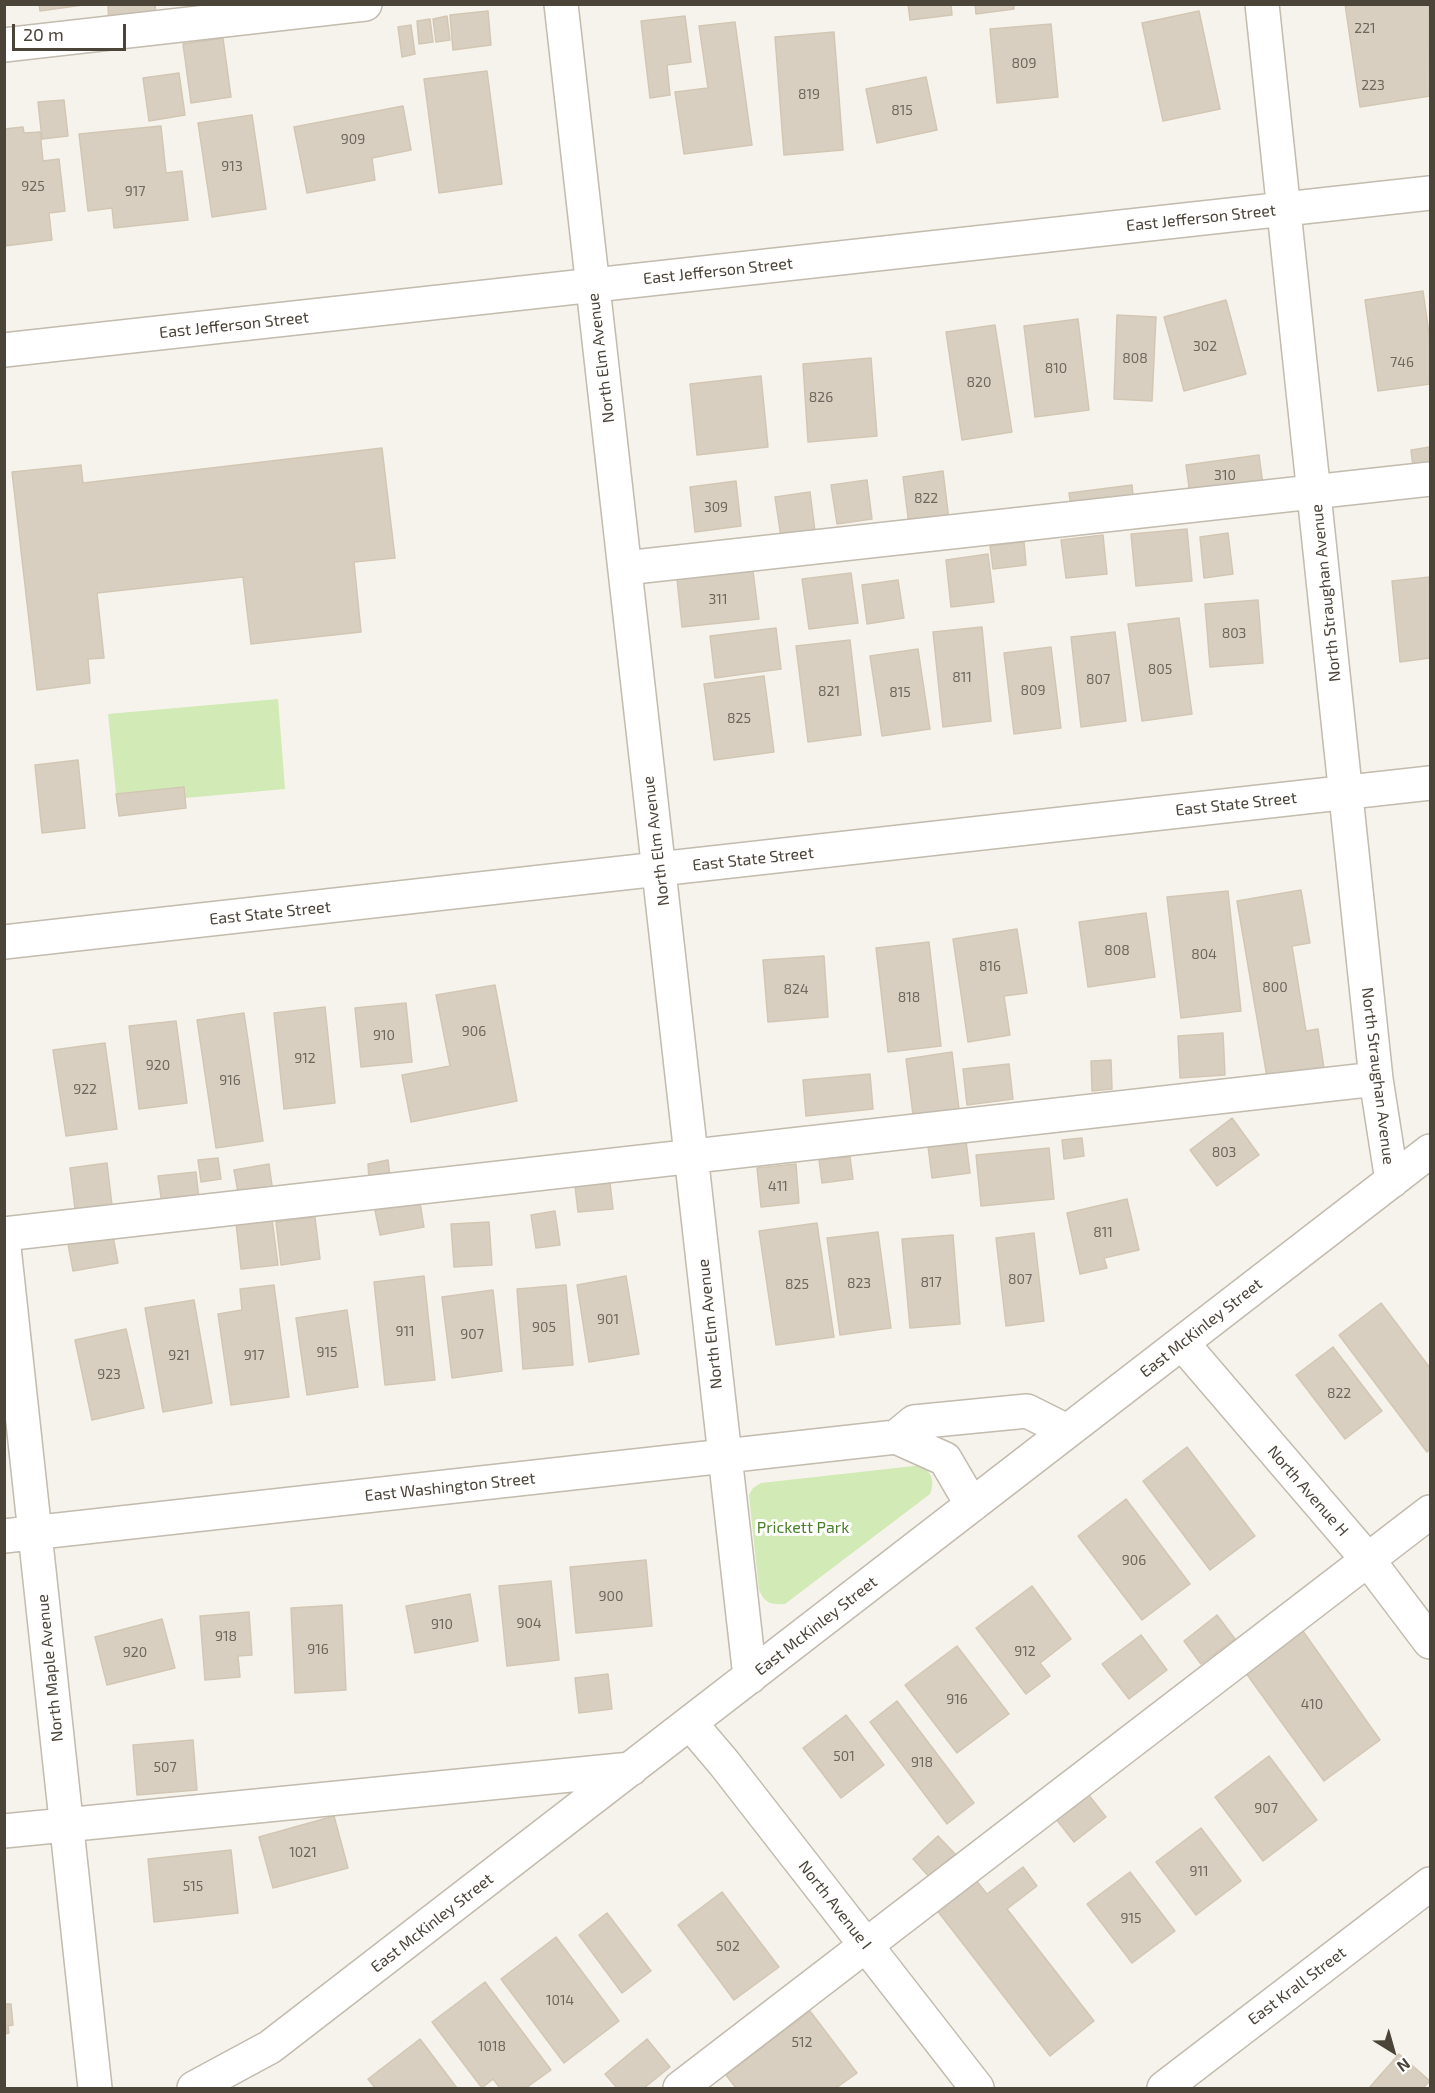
<!DOCTYPE html>
<style>
body{margin:0}
#map{position:relative;width:1435px;height:2093px;overflow:hidden;background:#f6f3ec;font-family:"Exo 2",sans-serif}
canvas{display:block}
.frame{position:absolute;inset:0;border:6px solid #4b4439;pointer-events:none}
.north{position:absolute;left:1363px;top:2021px;width:60px;height:60px;-webkit-text-stroke:4px #fff;paint-order:stroke;rotate:143deg;font-size:16px;font-weight:700;line-height:24px;text-align:center;color:#4b4439}
.north::after{content:'';display:block;margin:auto;width:21px;height:27px;background:#4b4439;clip-path:polygon(50% 0,100% 100%,50% 72%,0 100%)}
.scale{position:absolute;left:12px;top:24px;width:114px;height:27px;box-sizing:border-box;border:3px solid #4b4439;border-top:0;padding-left:8px;font-size:18px;line-height:21px;white-space:nowrap;color:#4b4439;-webkit-text-stroke:4px #fff;paint-order:stroke}
</style>
<div id="map">
<canvas width="1435" height="2093"></canvas>
<div class="frame"></div>
<div class="north">N</div>
<div class="scale">20 m</div>
</div>
<script>
const ctx = document.querySelector('canvas').getContext('2d');
ctx.lineJoin = 'round';
function fill(path, color) {
  ctx.fillStyle = color;
  ctx.fill(path, 'evenodd');
}
function strokePath(path, color, width, dash) {
  ctx.strokeStyle = color;
  ctx.lineWidth = width;
  ctx.lineCap = dash ? 'butt' : 'round';
  ctx.setLineDash(dash || []);
  ctx.stroke(path);
}
function label(font, color, halo, rows, align = 'center') {
  ctx.font = font + ' "Exo 2",sans-serif';
  ctx.lineWidth = 6;
  ctx.setLineDash([]);
  ctx.textBaseline = 'middle';
  ctx.strokeStyle = halo;
  ctx.fillStyle = color;
  for (const [text, x, y, turn = 0] of rows) {
    ctx.save();
    ctx.translate(x, y);
    ctx.rotate((+turn || 0) * Math.PI / 180);
    ctx.textAlign = isNaN(turn) ? turn : align;
    if (halo) ctx.strokeText(text, 0, 0);
    ctx.fillText(text, 0, 0);
    ctx.restore();
  }
}
const green = new Path2D(`
 M278 699 285 789 185 798 184 787 116 794 108 714Z
 M923 1465C932 1475 935 1481 930 1494L785 1604C770 1605 765 1603 759 1590L749 1495 753 1488 761 1483Z`);
const building = new Path2D(`
 M39 4H90L40 11Z
 M108 4H155L157 23 109 27Z
 M908 4H951L952 15 910 20Z
 M975 4H1014V9L976 14Z
 M1345 4H1429L1430 96 1360 107Z
 M488 11 491 45 453 50 450 15Z
 M1199 11 1220 109 1163 121 1142 23Z
 M447 16 450 40 436 42 433 19Z
 M685 16 691 62 667 65 670 95 650 98 641 21Z
 M430 19 433 42 419 44 417 21Z
 M735 22 752 145 684 154 675 92 708 88 699 26Z
 M1051 24 1058 97 997 103 990 29Z
 M411 25 415 54 402 57 398 27Z
 M834 32 843 150 784 155 775 37Z
 M223 38 231 97 191 103 183 44Z
 M487 71 502 184 439 193 424 79Z
 M179 73 185 115 149 121 143 78Z
 M926 77 937 130 877 143 866 89Z
 M64 100 68 136 42 139 38 102Z
 M403 106 411 150 372 158 375 180 307 193 294 127Z
 M252 115 266 209 212 217 198 123Z
 M161 126 166 173 182 171 188 220 114 228 112 208 88 211 79 134Z
 M23 127 24 133 40 132 43 161 59 159 65 211 49 213 52 240 5 246 4 129Z
 M1423 291 1430 341V384L1378 391 1365 300Z
 M1226 300 1246 374 1184 391 1164 317Z
 M1117 315 1156 317 1152 401 1114 399Z
 M1078 319 1089 410 1035 417 1024 326Z
 M995 325 1012 432 962 440 946 332Z
 M871 358 877 436 808 442 803 364Z
 M761 376 768 447 697 455 690 384Z
 M1430 447V472L1414 474 1411 450Z
 M382 448 395 558 354 562 361 632 251 644 243 577 97 593 104 658 88 659 90 683 37 690 12 472 81 465 83 483Z
 M1259 455 1263 485 1190 495 1186 465Z
 M943 471 949 520 909 525 903 477Z
 M867 480 872 519 837 524 831 485Z
 M736 481 741 526 695 532 690 487Z
 M1132 485 1134 506 1072 514 1069 493Z
 M810 492 816 539 782 544 775 497Z
 M1187 529 1192 581 1136 586 1131 534Z
 M1228 533 1233 574 1204 578 1200 537Z
 M1103 535 1107 574 1066 578 1061 540Z
 M1024 542 1026 565 993 569 990 546Z
 M988 554 994 602 951 607 946 560Z
 M753 571 759 619 682 627 677 579Z
 M851 573 858 623 809 629 802 579Z
 M1430 577V658L1400 662 1392 581Z
 M898 580 904 618 867 624 862 585Z
 M1258 600 1263 663 1210 667 1205 604Z
 M1179 618 1192 714 1142 721 1128 624Z
 M982 627 991 721 943 727 933 632Z
 M776 628 781 669 715 678 710 636Z
 M1115 632 1126 721 1081 727 1071 637Z
 M850 640 861 735 808 742 796 646Z
 M1051 647 1061 728 1014 734 1004 653Z
 M918 649 930 729 882 736 870 656Z
 M764 676 774 752 714 760 704 684Z
 M78 760 85 828 42 833 35 765Z
 M184 787 186 808 119 816 116 794Z
 M1301 890 1310 943 1292 946 1306 1031 1318 1029 1324 1068 1267 1077 1237 901Z
 M1228 891 1241 1011 1181 1018 1167 897Z
 M1146 913 1155 977 1088 987 1079 922Z
 M1017 929 1027 993 1004 996 1010 1035 968 1042 953 939Z
 M929 942 941 1046 888 1052 876 948Z
 M824 956 828 1017 768 1022 763 960Z
 M495 985 517 1101 411 1122 402 1075 450 1066 436 995Z
 M406 1003 412 1062 361 1067 355 1008Z
 M325 1007 335 1103 284 1109 274 1013Z
 M244 1013 263 1141 216 1148 197 1020Z
 M176 1021 187 1103 139 1109 129 1026Z
 M1223 1033 1225 1075 1180 1078 1178 1036Z
 M105 1043 117 1129 66 1136 53 1050Z
 M952 1052 959 1109 913 1115 906 1059Z
 M1111 1060 1112 1089 1092 1091 1091 1061Z
 M1009 1064 1013 1099 967 1105 963 1069Z
 M870 1074 873 1109 806 1116 803 1080Z
 M1232 1118 1259 1155 1217 1186 1190 1150Z
 M1082 1138 1084 1156 1064 1159 1062 1140Z
 M966 1141 970 1173 932 1178 928 1146Z
 M1049 1148 1054 1199 981 1206 976 1155Z
 M850 1157 853 1179 822 1183 819 1160Z
 M218 1158 221 1179 201 1182 198 1160Z
 M388 1160 390 1176 369 1179 368 1164Z
 M107 1163 112 1205 75 1209 70 1168Z
 M269 1164 273 1193 239 1198 234 1170Z
 M796 1164 799 1203 761 1207 757 1168Z
 M196 1172 199 1200 162 1204 158 1176Z
 M610 1183 613 1209 578 1212 575 1186Z
 M1127 1199 1139 1250 1104 1258 1107 1268 1080 1274 1067 1213Z
 M420 1203 424 1227 380 1235 375 1210Z
 M555 1211 560 1245 536 1248 531 1215Z
 M315 1217 320 1259 281 1265 276 1222Z
 M272 1219 278 1265 241 1269 236 1223Z
 M489 1222 492 1265 454 1267 451 1224Z
 M817 1223 834 1337 776 1345 759 1231Z
 M878 1232 891 1328 840 1335 827 1238Z
 M1034 1233 1044 1321 1006 1326 996 1238Z
 M953 1235 960 1324 910 1328 902 1239Z
 M113 1236 118 1263 73 1271 68 1244Z
 M424 1276 435 1380 385 1385 374 1282Z
 M626 1276 639 1354 589 1362 577 1285Z
 M274 1285 289 1397 231 1405 218 1314 242 1310 240 1289Z
 M566 1285 573 1365 523 1369 517 1289Z
 M493 1290 502 1371 452 1378 442 1297Z
 M194 1300 212 1403 163 1412 145 1308Z
 M1381 1303 1430 1368V1449L1427 1452 1339 1335Z
 M347 1310 358 1387 307 1395 296 1318Z
 M126 1329 144 1408 92 1420 75 1340Z
 M1333 1347 1382 1411 1345 1439 1296 1375Z
 M1187 1447 1255 1536 1210 1570 1143 1481Z
 M1126 1499 1190 1584 1142 1620 1078 1536Z
 M646 1560 652 1626 576 1633 570 1567Z
 M551 1581 559 1660 507 1666 499 1586Z
 M1032 1586 1071 1639 1040 1663 1050 1676 1026 1694 976 1628Z
 M470 1594 478 1641 415 1653 406 1606Z
 M342 1605 346 1690 295 1693 291 1608Z
 M249 1612 252 1655 238 1656 240 1677 205 1680 200 1616Z
 M1217 1615 1235 1639 1201 1664 1184 1641Z
 M162 1619 175 1668 107 1685 95 1637Z
 M1300 1627 1380 1740 1324 1781 1243 1669Z
 M1141 1635 1167 1670 1129 1699 1102 1664Z
 M957 1646 1009 1714 957 1753 905 1685Z
 M608 1674 612 1709 579 1713 575 1678Z
 M897 1701 974 1803 947 1824 870 1722Z
 M846 1715 884 1765 841 1798 803 1748Z
 M193 1740 197 1790 137 1795 133 1745Z
 M1269 1756 1317 1820 1263 1861 1215 1797Z
 M1088 1794 1106 1817 1074 1842 1056 1819Z
 M334 1816 348 1868 273 1888 259 1837Z
 M1201 1828 1241 1881 1196 1915 1156 1862Z
 M938 1836 957 1856 931 1879 913 1859Z
 M231 1850 238 1913 154 1922 148 1859Z
 M1023 1867 1037 1886 1007 1909 1094 2021 1050 2056 936 1909 975 1879 987 1894Z
 M1130 1872 1175 1931 1132 1963 1087 1904Z
 M722 1892 779 1967 734 2000 678 1925Z
 M607 1913 651 1971 622 1993 579 1935Z
 M556 1937 619 2021 564 2063 501 1979Z
 M485 1982 551 2070 526 2088H500L493 2079 482 2088 432 2022Z
 M4 2000 5 2004H11L13 2025 8 2026 9 2033 4 2034Z
 M810 2011 857 2073 836 2088H736L726 2075Z
 M420 2039 457 2088H375L368 2079Z
 M647 2039 670 2067 644 2088H617L605 2074Z
 M1399 2054 1430 2081 1423 2088H1369Z`);
const minor = new Path2D(`
 M561 4 750 1677
 M1262 4 1376 1079 1392 1181
 M4 45 365 4
 M4 350 1430 193
 M625 568 1430 479
 M4 942 1430 783
 M4 1234 1376 1079
 M4 1247 95 2088
 M1182 1343 1368 1560 1430 1642
 M972 1505 945 1459 896 1437 914 1422 1027 1411 1067 1431
 M4 1536 896 1437
 M690 1723 724 1763 977 2088
 M4 1831 631 1769
 M194 2088 270 2047 1430 1151
 M680 2088 1430 1512
 M1164 2088 1430 1884`);
const numberNames = [
 ["221",1365,28],
 ["809",1024,63],
 ["223",1373,85],
 ["819",809,94],
 ["815",902,110],
 ["909",353,139],
 ["913",232,166],
 ["925",33,186],
 ["917",135,191],
 ["302",1205,346],
 ["808",1135,358],
 ["746",1402,362],
 ["810",1056,368],
 ["820",979,382],
 ["826",821,397],
 ["310",1225,475],
 ["822",926,498],
 ["309",716,507],
 ["311",718,599],
 ["803",1234,633],
 ["805",1160,669],
 ["811",962,677],
 ["807",1098,679],
 ["809",1033,690],
 ["821",829,691],
 ["815",900,692],
 ["825",739,718],
 ["808",1117,950],
 ["804",1204,954],
 ["816",990,966],
 ["800",1275,987],
 ["824",796,989],
 ["818",909,997],
 ["906",474,1031],
 ["910",384,1035],
 ["912",305,1058],
 ["920",158,1065],
 ["916",230,1080],
 ["922",85,1089],
 ["803",1224,1152],
 ["411",778,1186],
 ["811",1103,1232],
 ["807",1020,1279],
 ["817",931,1282],
 ["823",859,1283],
 ["825",797,1284],
 ["901",608,1319],
 ["905",544,1327],
 ["911",405,1331],
 ["907",472,1334],
 ["915",327,1352],
 ["921",179,1355],
 ["917",254,1355],
 ["923",109,1374],
 ["822",1339,1393],
 ["906",1134,1560],
 ["900",611,1596],
 ["904",529,1623],
 ["910",442,1624],
 ["918",226,1636],
 ["916",318,1649],
 ["912",1025,1651],
 ["920",135,1652],
 ["916",957,1699],
 ["410",1312,1704],
 ["501",844,1756],
 ["918",922,1762],
 ["507",165,1767],
 ["907",1266,1808],
 ["1021",303,1852],
 ["911",1199,1871],
 ["515",193,1886],
 ["915",1131,1918],
 ["502",728,1946],
 ["1014",560,2000],
 ["512",802,2042],
 ["1018",492,2046]
];
const streetNames = [
 ["East Jefferson Street",1201,218,-6],
 ["East Jefferson Street",718,271,-6],
 ["East Jefferson Street",234,325,-6],
 ["North Elm Avenue",601,358,-97],
 ["North Straughan Avenue",1326,593,-96],
 ["East State Street",1236,804,-6],
 ["North Elm Avenue",656,841,-97],
 ["East State Street",753,859,-6],
 ["East State Street",270,913,-6],
 ["North Straughan Avenue",1378,1076,83],
 ["North Elm Avenue",710,1324,-96],
 ["East McKinley Street",1201,1328,-38],
 ["East Washington Street",450,1487,-6],
 ["North Avenue H",1308,1491,49],
 ["East McKinley Street",816,1626,-38],
 ["North Maple Avenue",50,1668,-96],
 ["North Avenue I",835,1905,52],
 ["East McKinley Street",432,1923,-38],
 ["East Krall Street",1297,1986,-37]
];
const parkNames = [
 ["Prickett Park",803,1528]
];
fill(green, '#d2eab5');
fill(building, '#d8cfc1');
strokePath(building, '#d3c7b4', 1.5);
strokePath(minor, '#c2bbae', 36);
strokePath(minor, '#fff', 33);
label('14px', '#6e675b', null, numberNames);
label('16px', '#4b4439', '#fff', streetNames);
label('16px', '#4a7f2a', '#fff', parkNames);
</script>
